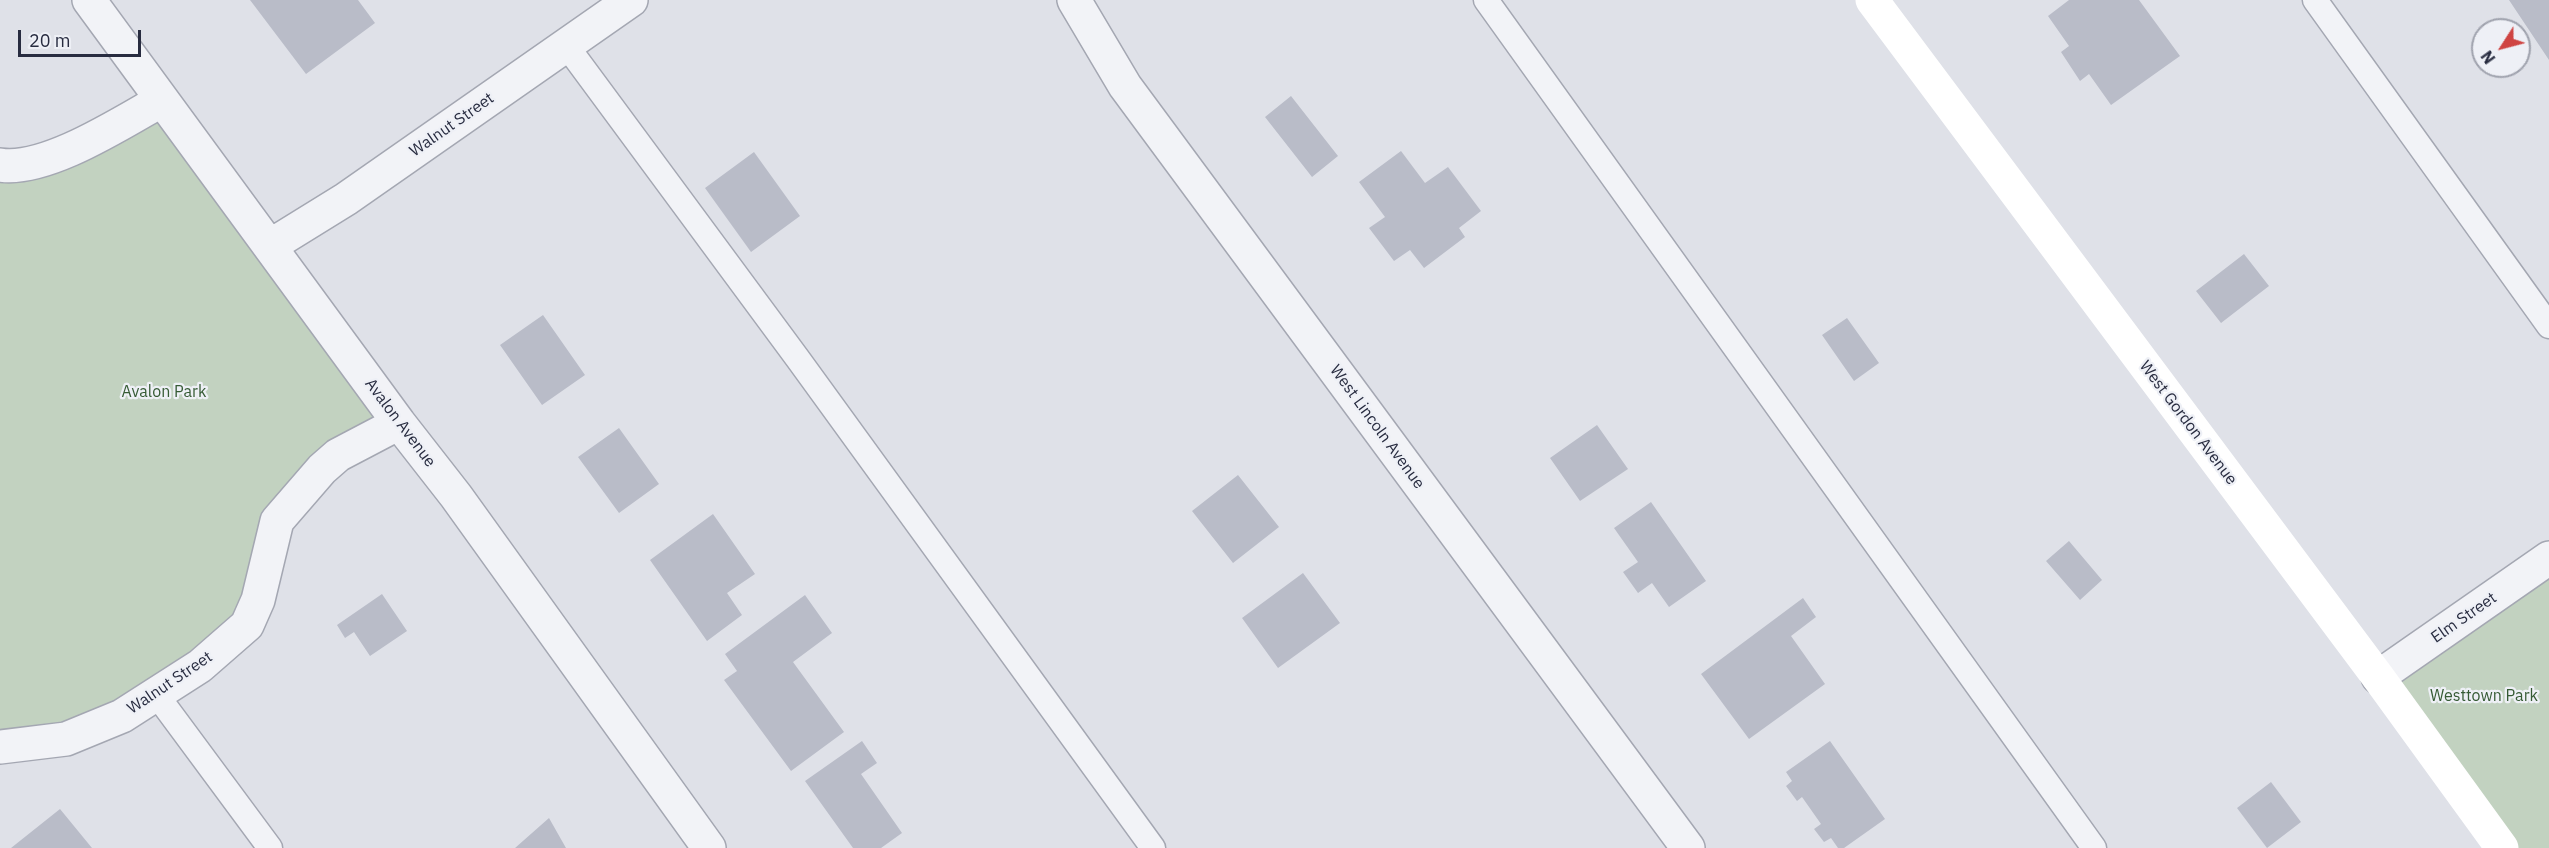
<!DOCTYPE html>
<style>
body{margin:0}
#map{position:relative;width:2549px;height:848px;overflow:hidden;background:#dfe1e8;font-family:"IBM Plex Sans",sans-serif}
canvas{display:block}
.north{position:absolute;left:2471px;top:18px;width:60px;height:60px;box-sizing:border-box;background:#eef0f6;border:2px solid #9fa2ad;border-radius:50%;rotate:234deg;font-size:16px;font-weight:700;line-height:24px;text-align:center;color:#282c40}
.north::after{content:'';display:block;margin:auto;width:21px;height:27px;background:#cf4442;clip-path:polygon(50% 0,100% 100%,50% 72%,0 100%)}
.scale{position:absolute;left:18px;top:30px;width:123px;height:27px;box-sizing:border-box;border:3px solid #282c40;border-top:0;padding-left:8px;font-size:18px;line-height:21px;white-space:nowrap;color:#282c40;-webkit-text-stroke:4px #eef0f6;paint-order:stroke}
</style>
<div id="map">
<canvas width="2549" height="848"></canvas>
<div class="north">N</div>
<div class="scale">20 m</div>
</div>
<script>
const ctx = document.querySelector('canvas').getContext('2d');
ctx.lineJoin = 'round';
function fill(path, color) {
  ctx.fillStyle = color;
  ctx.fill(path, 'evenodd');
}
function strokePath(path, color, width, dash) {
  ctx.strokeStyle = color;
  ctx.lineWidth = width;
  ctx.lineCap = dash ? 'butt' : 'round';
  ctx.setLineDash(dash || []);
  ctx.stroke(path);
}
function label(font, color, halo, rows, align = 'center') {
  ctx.font = font + ' "IBM Plex Sans",sans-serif';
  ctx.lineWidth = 4.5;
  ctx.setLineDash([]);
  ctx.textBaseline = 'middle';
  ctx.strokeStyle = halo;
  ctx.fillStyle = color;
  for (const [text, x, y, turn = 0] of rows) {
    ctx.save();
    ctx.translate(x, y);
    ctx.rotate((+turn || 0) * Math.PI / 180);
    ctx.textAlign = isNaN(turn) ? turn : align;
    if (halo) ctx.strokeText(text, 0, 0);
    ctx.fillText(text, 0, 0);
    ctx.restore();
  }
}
const green = new Path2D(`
 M161 108 389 420 331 453 239 622 119 710 0 741V173Z
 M2549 570V848H2516L2392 681Z`);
const building = new Path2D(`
 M250 0H358L375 23 306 74Z
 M2069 0H2139L2180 56 2111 105 2089 74 2080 81 2061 52 2069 46 2048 16Z
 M2509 0H2549V60Z
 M1291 96 1338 156 1312 177 1265 117Z
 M1401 151 1425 183 1448 167 1481 211 1459 228 1465 237 1424 268 1410 250 1394 261 1369 228 1385 217 1359 182Z
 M754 152 800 216 751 252 705 188Z
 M2244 254 2269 286 2221 323 2196 291Z
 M543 315 585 375 542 405 500 345Z
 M1847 318 1879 363 1854 381 1822 335Z
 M1597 425 1628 469 1580 501 1550 458Z
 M619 428 659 484 619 513 578 457Z
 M1238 475 1279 527 1233 563 1192 511Z
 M1651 502 1706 581 1669 607 1652 583 1638 593 1623 572 1638 562 1614 528Z
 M713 514 755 574 727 593 742 615 707 641 650 560Z
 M2069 541 2102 580 2080 600 2046 561Z
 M1303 573 1340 623 1278 668 1242 618Z
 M382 594 407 631 370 656 354 632 345 638 337 625Z
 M805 595 832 633 793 662 844 732 791 771 724 680 737 671 725 654Z
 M1803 598 1816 617 1791 636 1825 684 1749 739 1701 674Z
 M862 741 877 763 861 774 902 833 881 848H853L805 781Z
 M1830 741 1885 819 1844 848H1838L1831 838 1824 842 1814 829 1821 824 1802 797 1797 801 1786 786 1792 781 1786 772Z
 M2271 782 2301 822 2267 848 2237 808Z
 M60 809 92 848H11Z
 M549 818 566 848H515Z`);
const lane = new Path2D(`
 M1486 0 2094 848
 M2315 0 2549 326
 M566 45 798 359 1153 848
 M156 694 270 848`);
const street = new Path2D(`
 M89 0 399 423 456 496 709 848
 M1074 0 1125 86 1688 848
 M0 165C46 172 121 123 162 100
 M270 246 346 199 631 0
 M2378 677 2549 558
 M0 747 66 739 122 716 200 666 247 625 258 600 277 521 322 469 338 455 399 423`);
const secondary = new Path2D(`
 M1872 0 2378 677 2502 848`);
const streetNames = [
 ["Walnut Street",452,125,-35],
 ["Avalon Avenue",400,423,53],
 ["West Gordon Avenue",2188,423,53],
 ["West Lincoln Avenue",1377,427,54],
 ["Elm Street",2464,618,-35],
 ["Walnut Street",170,683,-34]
];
const parkNames = [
 ["Avalon Park",164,392],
 ["Westtown Park",2484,696]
];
fill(green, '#c2d2c0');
fill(building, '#b9bcc8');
strokePath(lane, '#a4a7b2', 27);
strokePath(street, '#a4a7b2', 36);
strokePath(lane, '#f2f3f7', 24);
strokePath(street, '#f2f3f7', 33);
strokePath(secondary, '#fff', 33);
label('16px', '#282c40', '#eef0f6', streetNames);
label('16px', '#365b35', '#eef0f6', parkNames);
</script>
